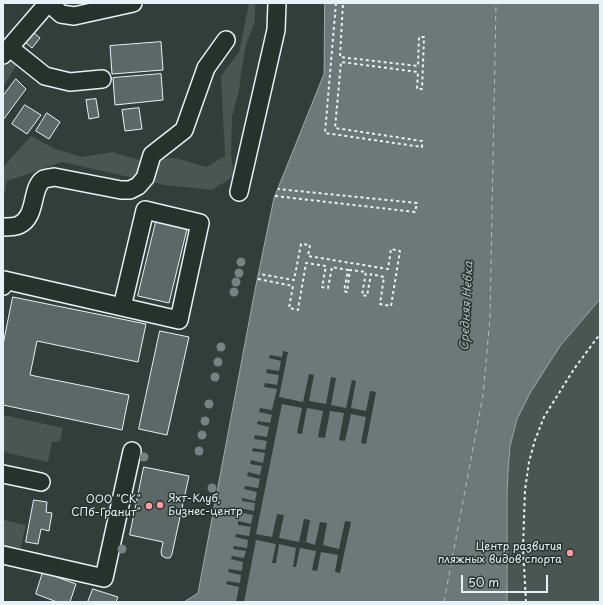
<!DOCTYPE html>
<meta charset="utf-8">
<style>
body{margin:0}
#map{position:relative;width:603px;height:605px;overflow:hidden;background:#323e39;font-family:"Playpen Sans",sans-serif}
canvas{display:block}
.frame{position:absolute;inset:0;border:4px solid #e8f1f8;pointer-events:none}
.scale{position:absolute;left:461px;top:575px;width:87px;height:18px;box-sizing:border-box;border:2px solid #e8f1f8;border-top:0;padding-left:5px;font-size:12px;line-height:14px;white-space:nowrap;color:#e8f1f8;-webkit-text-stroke:3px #26332d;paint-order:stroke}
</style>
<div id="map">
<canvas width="603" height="605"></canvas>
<div class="frame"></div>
<div class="scale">50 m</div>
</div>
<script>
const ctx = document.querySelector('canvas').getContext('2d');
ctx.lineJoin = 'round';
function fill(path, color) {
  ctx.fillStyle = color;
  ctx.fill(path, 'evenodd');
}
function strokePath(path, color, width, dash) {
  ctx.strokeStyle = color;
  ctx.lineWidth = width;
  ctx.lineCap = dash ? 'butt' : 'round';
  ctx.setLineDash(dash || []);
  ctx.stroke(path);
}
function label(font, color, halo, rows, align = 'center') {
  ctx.font = font + ' "Playpen Sans",sans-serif';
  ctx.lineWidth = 3;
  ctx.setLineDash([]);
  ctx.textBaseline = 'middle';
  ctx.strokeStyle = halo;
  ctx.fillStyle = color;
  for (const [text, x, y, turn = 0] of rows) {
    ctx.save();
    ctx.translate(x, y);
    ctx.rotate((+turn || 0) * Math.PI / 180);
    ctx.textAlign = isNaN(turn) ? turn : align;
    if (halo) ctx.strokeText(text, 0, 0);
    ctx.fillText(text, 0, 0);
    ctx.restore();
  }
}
const green = new Path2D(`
 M249 3H255V21L246 45 241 73 239 90 232 117 231 154 234 176 212 190 165 185 62 162 7 181 3 201V167L31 136 55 149 82 157 112 152 140 160 176 158 206 167 225 156 221 76 239 52Z
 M5 61 17 64 3 87V64Z
 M600 299V602H507V494L508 471 510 446 517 419 530 393 560 346Z
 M4 415 63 428 60 441 52 442 48 462 3 452V420Z
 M4 520 26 525 20 550 3 546V523Z`);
const water = new Path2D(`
 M325 3H600V299L560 346 530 393 517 419 510 446 508 471 507 494V602H184L198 593 255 290 274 198 324 74Z`);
const pier = new Path2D(`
 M283 351 288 352 279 397 303 402 309 374 314 375 309 401 326 404 331 377 336 378 331 405 346 408 352 380 356 381 351 408 366 411 370 391 376 392 366 444 361 443 366 417 351 414 345 441 339 440 344 413 330 411 325 438 318 437 323 411 307 408 302 434 297 433 302 408 282 404 256 534 272 537 277 514 284 515 279 538 299 542 304 519 310 520 306 542 315 545 320 522 327 523 323 545 339 549 345 521 351 522 340 573 335 572 338 555 321 552 317 571 312 570 316 551 300 548 296 567H293L296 548 279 544 276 563H272L276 544 256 540 244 602H236L239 587 226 584 227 581 240 583 241 575 228 572 229 569 242 571 243 562 231 559 232 556 244 558 246 551 233 549 234 546 247 548 248 540 235 537 236 534 249 536 251 527 238 525V521L251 524 253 515 239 512 240 508 254 511 255 503 242 501V498L255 501 257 492 244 489 245 486 258 488 260 479 247 476 248 472 260 475 262 466 250 464 251 460 263 463 265 453 252 451 253 448 265 450 267 441 254 439 255 435 267 437 269 427 257 424 258 421 270 423 272 415 259 412 260 408 272 410 277 389 264 387 265 383 277 385 279 375 266 373 267 369 279 371 281 361 269 358 270 355 282 357Z`);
const ferry = new Path2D(`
 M444 602 483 395 490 318 496 3`);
const building = new Path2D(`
 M33 32 40 38 32 48 25 42Z
 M161 42 163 70 112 74 110 46Z
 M161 74 163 100 115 105 113 78Z
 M16 79 26 89 3 120V96Z
 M96 99 99 117 89 119 86 100Z
 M25 105 41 115 27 134 12 124Z
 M139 108 142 129 125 131 122 110Z
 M47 113 60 122 49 139 36 131Z
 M156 222 187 229 169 303 138 296Z
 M13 297 146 324 138 362 37 341 30 375 129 395 122 430 3 405V345Z
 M160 331 189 337 167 435 139 429Z
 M144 467 189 476 172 554 170 558H166L162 556 161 552 163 542 130 535Z
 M34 500 47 502 46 512 52 513 49 531 41 529 38 544 26 542Z
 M43 572 76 584 70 602H57L36 594Z
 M93 589 118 597 116 602H88Z`);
const path = new Path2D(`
 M336 3 325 133 422 147V141L335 128 341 62 418 72 417 89H422L424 37H419L418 66 340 57 343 3
 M275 196 415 212 417 203 278 189
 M258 279 293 286 289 308 298 310 306 263 326 266 322 287 328 288 332 267 348 270 344 291 347 292 350 270 366 272 362 295 367 296 371 274 384 277 380 304 391 306 400 251 391 249 388 269 308 256 310 245 301 244 294 280 259 274
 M526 602 523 548 525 490 529 462 535 440 544 417 574 369 600 334`);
const minor = new Path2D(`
 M49 3 61 14 74 16 133 3
 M10 48 45 76 70 82 102 79
 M3 55 48 3
 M239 192 276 30 277 3
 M3 227C8 227 15 227 19 225 38 216 30 187 44 179 47 178 51 178 54 177L121 190H130L138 186 145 178 152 155 184 130 206 68 226 40
 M3 286 4 280 179 320 200 223 145 210 122 307
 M3 474 41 482
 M3 555 104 578 132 451`);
const trees = [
 [241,262],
 [239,273],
 [236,282],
 [234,292],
 [221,347],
 [218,362],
 [215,377],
 [209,404],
 [205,421],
 [202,435],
 [199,451],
 [144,457],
 [212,488],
 [122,549]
];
const markers = [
 [160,505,4,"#ff9aa2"],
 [149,506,4,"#ff9aa2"],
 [570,553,4,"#ff9aa2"]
];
const poiNames = [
 ["Яхт-Клуб,",168,499,"left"],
 ["Бизнес-центр",168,512,"left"],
 ["ООО \"СК\"",141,500],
 ["СПб-Гранит\"",141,513],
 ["Центр развития",562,547],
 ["пляжных видов спорта",562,560]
];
const waterNames = [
 ["Средняя Невка",467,306,-87]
];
fill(green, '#495651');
fill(water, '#6d7978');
strokePath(water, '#9ea9ab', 1);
fill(pier, '#323e39');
strokePath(ferry, '#b1bbbe', 1, [5, 4]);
fill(building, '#5c6865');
strokePath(building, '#e8f1f8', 1);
strokePath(minor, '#e8f1f8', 20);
strokePath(path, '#e8f1f8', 2, [3, 3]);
strokePath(minor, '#26332d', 17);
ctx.fillStyle = '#778382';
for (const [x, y] of trees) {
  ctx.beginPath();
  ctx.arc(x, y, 4.5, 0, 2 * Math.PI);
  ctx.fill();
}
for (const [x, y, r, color] of markers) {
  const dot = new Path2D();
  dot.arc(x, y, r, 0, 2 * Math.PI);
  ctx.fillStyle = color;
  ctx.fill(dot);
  strokePath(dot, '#26332d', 1.5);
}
label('11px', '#e8f1f8', '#26332d', poiNames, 'right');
label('italic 12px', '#b1bbbe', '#26332d', waterNames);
</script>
